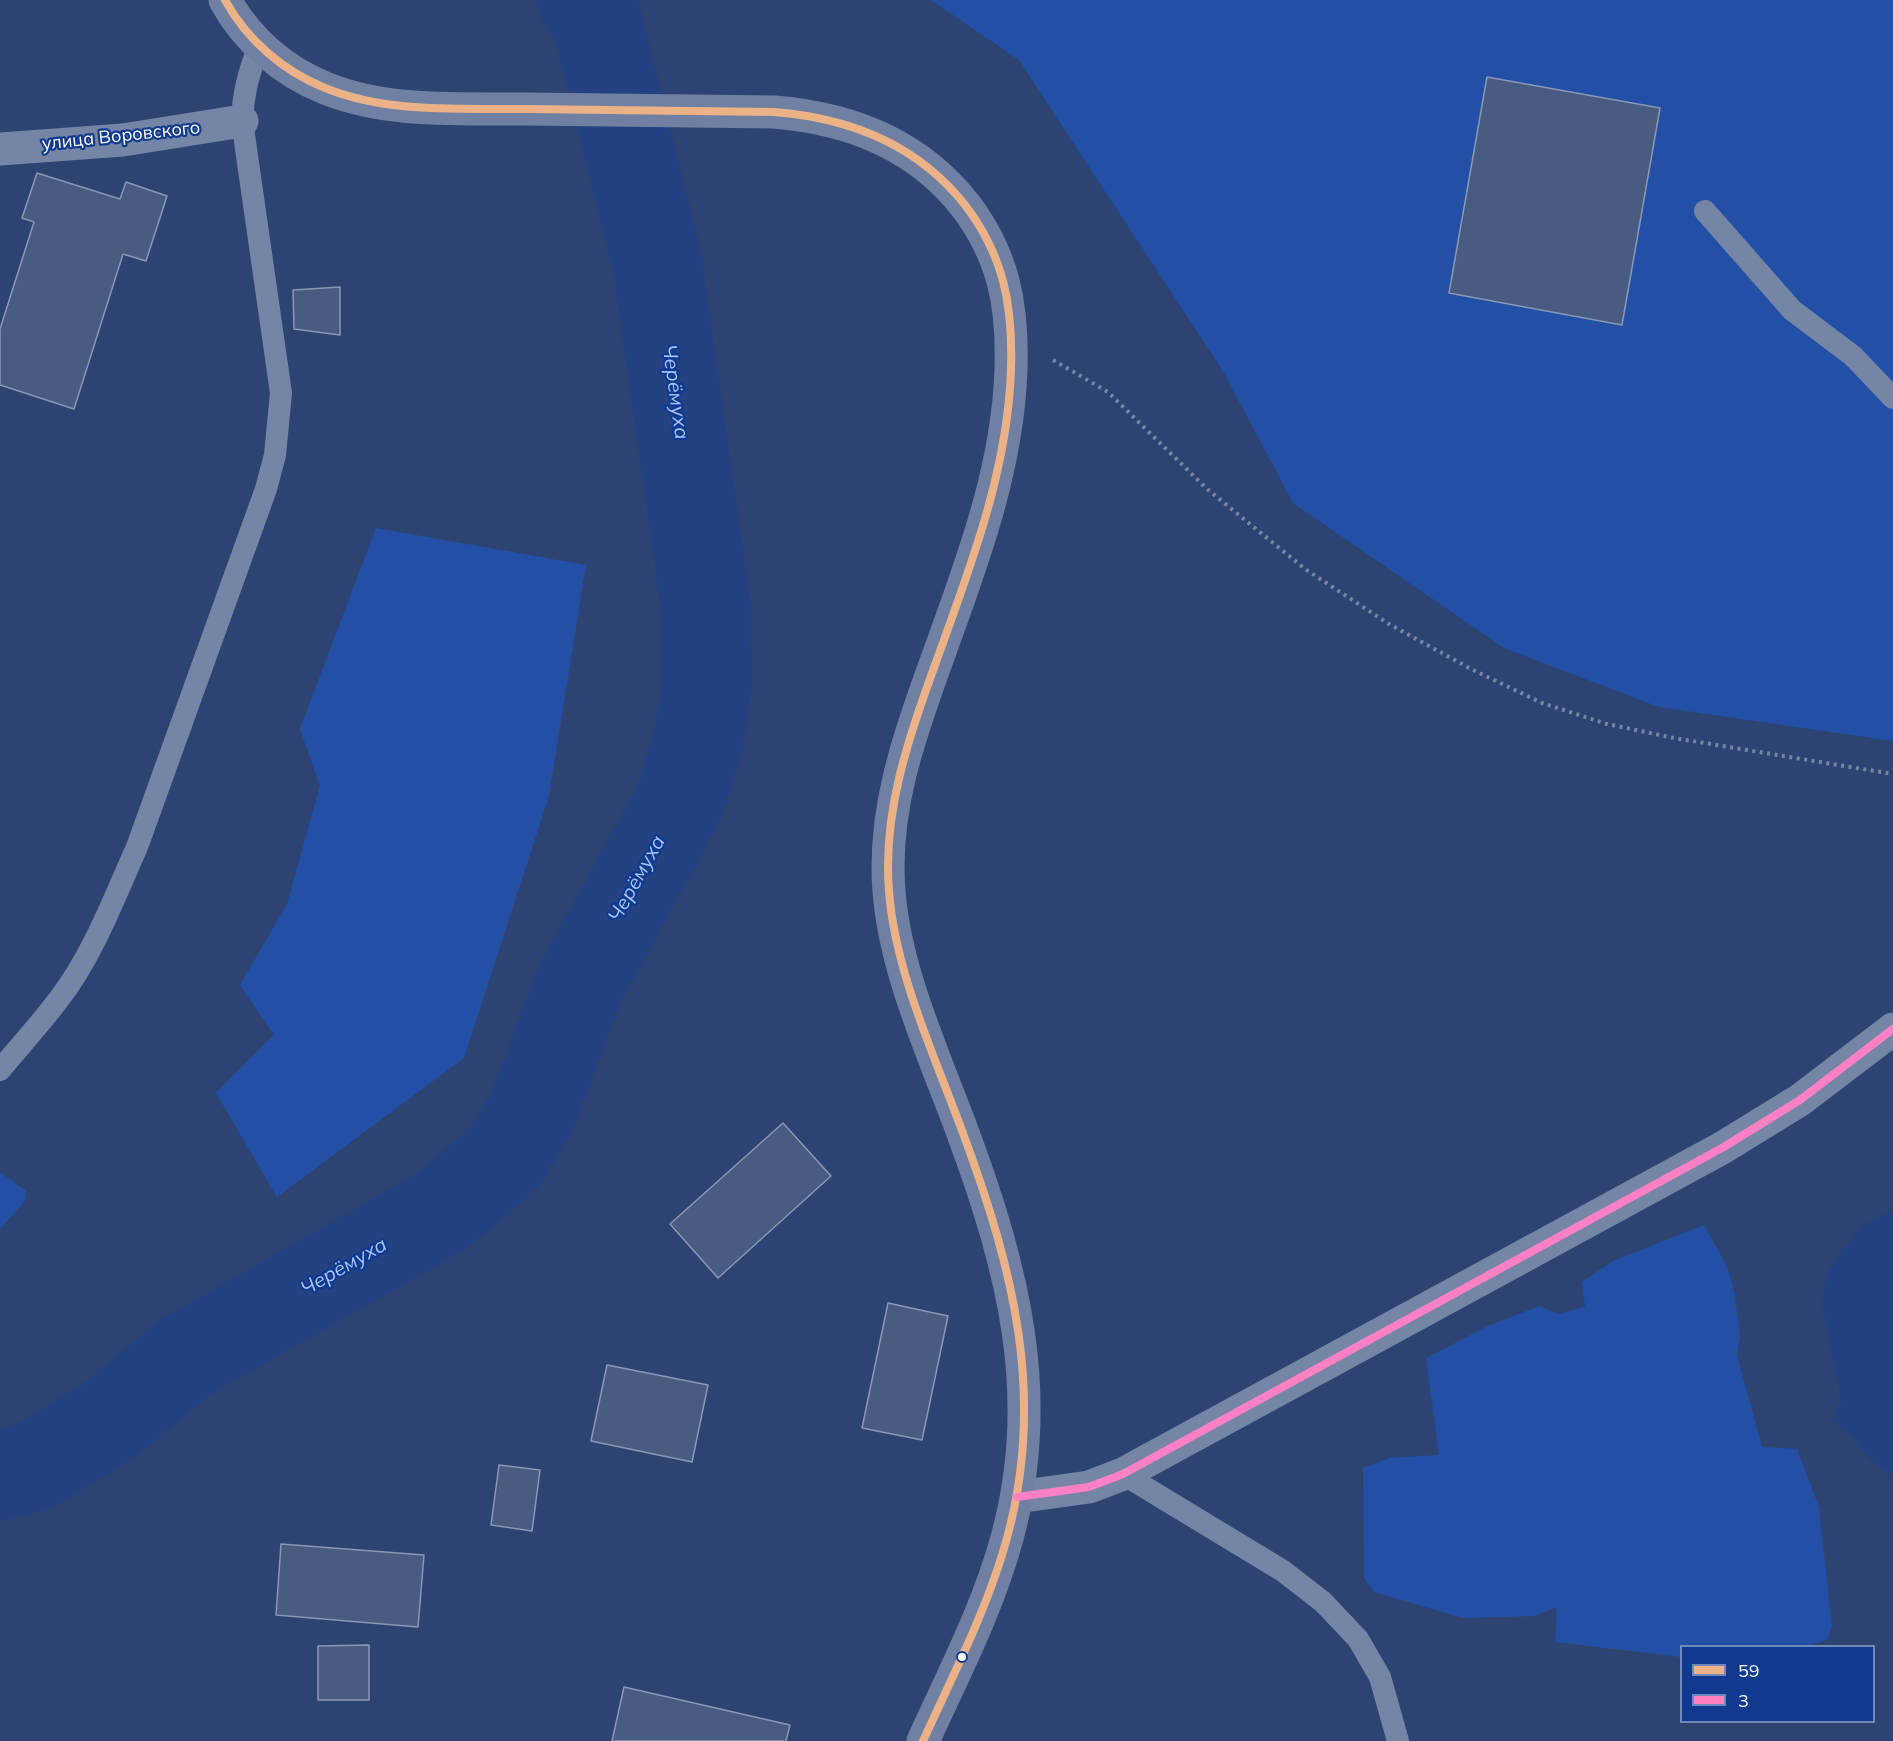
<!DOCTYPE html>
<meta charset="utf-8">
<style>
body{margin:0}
#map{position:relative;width:1893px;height:1741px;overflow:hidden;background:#2d4472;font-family:Mulish,sans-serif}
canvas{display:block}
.legend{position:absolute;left:1680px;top:1645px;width:195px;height:78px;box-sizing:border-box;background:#103a8f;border:2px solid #7089bc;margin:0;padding:8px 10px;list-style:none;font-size:18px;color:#fff}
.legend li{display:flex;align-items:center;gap:12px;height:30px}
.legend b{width:30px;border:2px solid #7089bc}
</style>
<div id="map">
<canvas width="1893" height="1741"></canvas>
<ul class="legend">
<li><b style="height:8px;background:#ebb288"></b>59</li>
<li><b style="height:8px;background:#ff80c5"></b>3</li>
</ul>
</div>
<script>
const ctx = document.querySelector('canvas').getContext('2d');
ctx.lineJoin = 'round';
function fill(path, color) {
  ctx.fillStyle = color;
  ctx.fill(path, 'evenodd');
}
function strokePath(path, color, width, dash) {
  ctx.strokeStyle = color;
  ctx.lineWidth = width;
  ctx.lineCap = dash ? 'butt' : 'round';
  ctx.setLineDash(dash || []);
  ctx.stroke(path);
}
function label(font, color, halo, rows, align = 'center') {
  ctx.font = font + ' Mulish,sans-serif';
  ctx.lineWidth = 4.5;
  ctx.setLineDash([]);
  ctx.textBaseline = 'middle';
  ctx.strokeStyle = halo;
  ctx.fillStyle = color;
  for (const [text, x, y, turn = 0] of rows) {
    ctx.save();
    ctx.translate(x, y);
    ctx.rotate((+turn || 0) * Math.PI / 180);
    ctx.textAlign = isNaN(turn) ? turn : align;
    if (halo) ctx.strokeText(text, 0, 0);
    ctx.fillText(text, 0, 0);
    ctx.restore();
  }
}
const green = new Path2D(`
 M931 0H1893V741L1659 707 1504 648 1293 503 1223 371 1019 60Z
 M376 528 586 565 549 796 464 1058 277 1197 216 1093 274 1035 240 985 287 904 320 786 300 729Z
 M0 1172 26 1191 25 1201 0 1229Z
 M1704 1225 1728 1268 1735 1296 1740 1337 1737 1355 1762 1447 1797 1449 1819 1507 1832 1626 1828 1639 1809 1646H1682L1681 1657 1555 1642 1557 1607 1535 1616 1463 1618 1374 1592 1364 1578 1363 1468 1390 1458 1439 1455 1426 1358 1488 1326 1540 1306 1557 1314 1585 1307 1582 1282 1613 1261Z`);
const water = new Path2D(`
 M1893 1210V1476L1867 1457 1855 1440 1832 1420 1841 1402 1822 1304 1826 1280 1834 1260 1864 1224Z`);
const river = new Path2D(`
 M0 1475 35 1466 107 1422 184 1358 442 1211 505 1157 532 1112 580 984 681 799 698 742 707 683 706 610 658 266 596 18 582 0`);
const building = new Path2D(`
 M1487 77 1660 108 1622 325 1449 293Z
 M37 173 120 199 126 182 167 196 146 261 123 254 74 409 0 385V329L34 222 22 218Z
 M340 287V335L294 329 293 290Z
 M783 1123 831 1176 718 1278 670 1224Z
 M888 1303 948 1316 922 1440 862 1428Z
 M607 1365 708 1385 692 1462 591 1441Z
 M499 1465 540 1470 532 1531 491 1525Z
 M281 1544 424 1555 418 1627 276 1615Z
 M369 1645V1700H318V1646Z
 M624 1687 790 1725 786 1741H612Z`);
const path = new Path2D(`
 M1053 360 1108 392 1207 489 1305 569 1389 624 1471 669 1542 703 1607 724 1674 738 1893 774`);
const service = new Path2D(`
 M1705 211 1792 310 1853 356 1893 398
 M0 1070C20 1046 41 1023 59 999 93 955 114 898 137 847L266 489 275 455 281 393 242 121C243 94 248 72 259 47
 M1123 1474 1283 1571 1323 1602 1358 1639 1380 1677 1398 1741`);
const minor = new Path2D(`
 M0 149 123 140 242 121`);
const tertiary = new Path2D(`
 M1017 1497 1089 1487 1123 1474 1722 1148 1800 1100 1893 1029`);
const secondary = new Path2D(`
 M225 0C247 40 283 71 325 88 389 114 461 108 528 109 610 110 692 111 774 112 850 118 917 144 965 205 1004 256 1013 306 1011 369 1008 467 973 560 940 651 912 729 882 807 889 891 895 973 936 1059 964 1136 1013 1269 1046 1396 1007 1538 988 1608 953 1675 923 1741`);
const bus1 = new Path2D(`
 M225 0C247 40 283 71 325 88 389 114 461 108 528 109 610 110 692 111 774 112 850 118 917 144 965 205 1004 256 1013 306 1011 369 1008 467 973 560 940 651 912 729 882 807 889 891 895 973 936 1059 964 1136 1013 1269 1046 1396 1007 1538 988 1608 953 1675 923 1741`);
const bus2 = new Path2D(`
 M1017 1497 1089 1487 1123 1474 1722 1148 1800 1100 1893 1029`);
const markers = [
 [962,1657,5,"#fff"]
];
const streetNames = [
 ["улица Воровского",121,136,-6]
];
const waterNames = [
 ["Черёмуха",675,392,82],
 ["Черёмуха",637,879,-61],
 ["Черёмуха",344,1267,-30]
];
fill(green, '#2350a6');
fill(water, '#244281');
strokePath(river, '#244281', 90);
fill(building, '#485b80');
strokePath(building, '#8998b4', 1.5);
strokePath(path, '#7485a6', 4, [3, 4.5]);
strokePath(service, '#7485a6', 22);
strokePath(minor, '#7485a6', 33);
strokePath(tertiary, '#7485a6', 33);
strokePath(secondary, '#7080a2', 33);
strokePath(bus1, '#ebb288', 8);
strokePath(bus2, '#ff80c5', 8);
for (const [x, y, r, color] of markers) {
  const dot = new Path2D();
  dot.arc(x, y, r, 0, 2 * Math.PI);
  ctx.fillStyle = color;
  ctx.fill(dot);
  strokePath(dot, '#103a8f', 2);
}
label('18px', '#fff', '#103a8f', streetNames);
label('italic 20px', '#a6c3fa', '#103a8f', waterNames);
</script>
